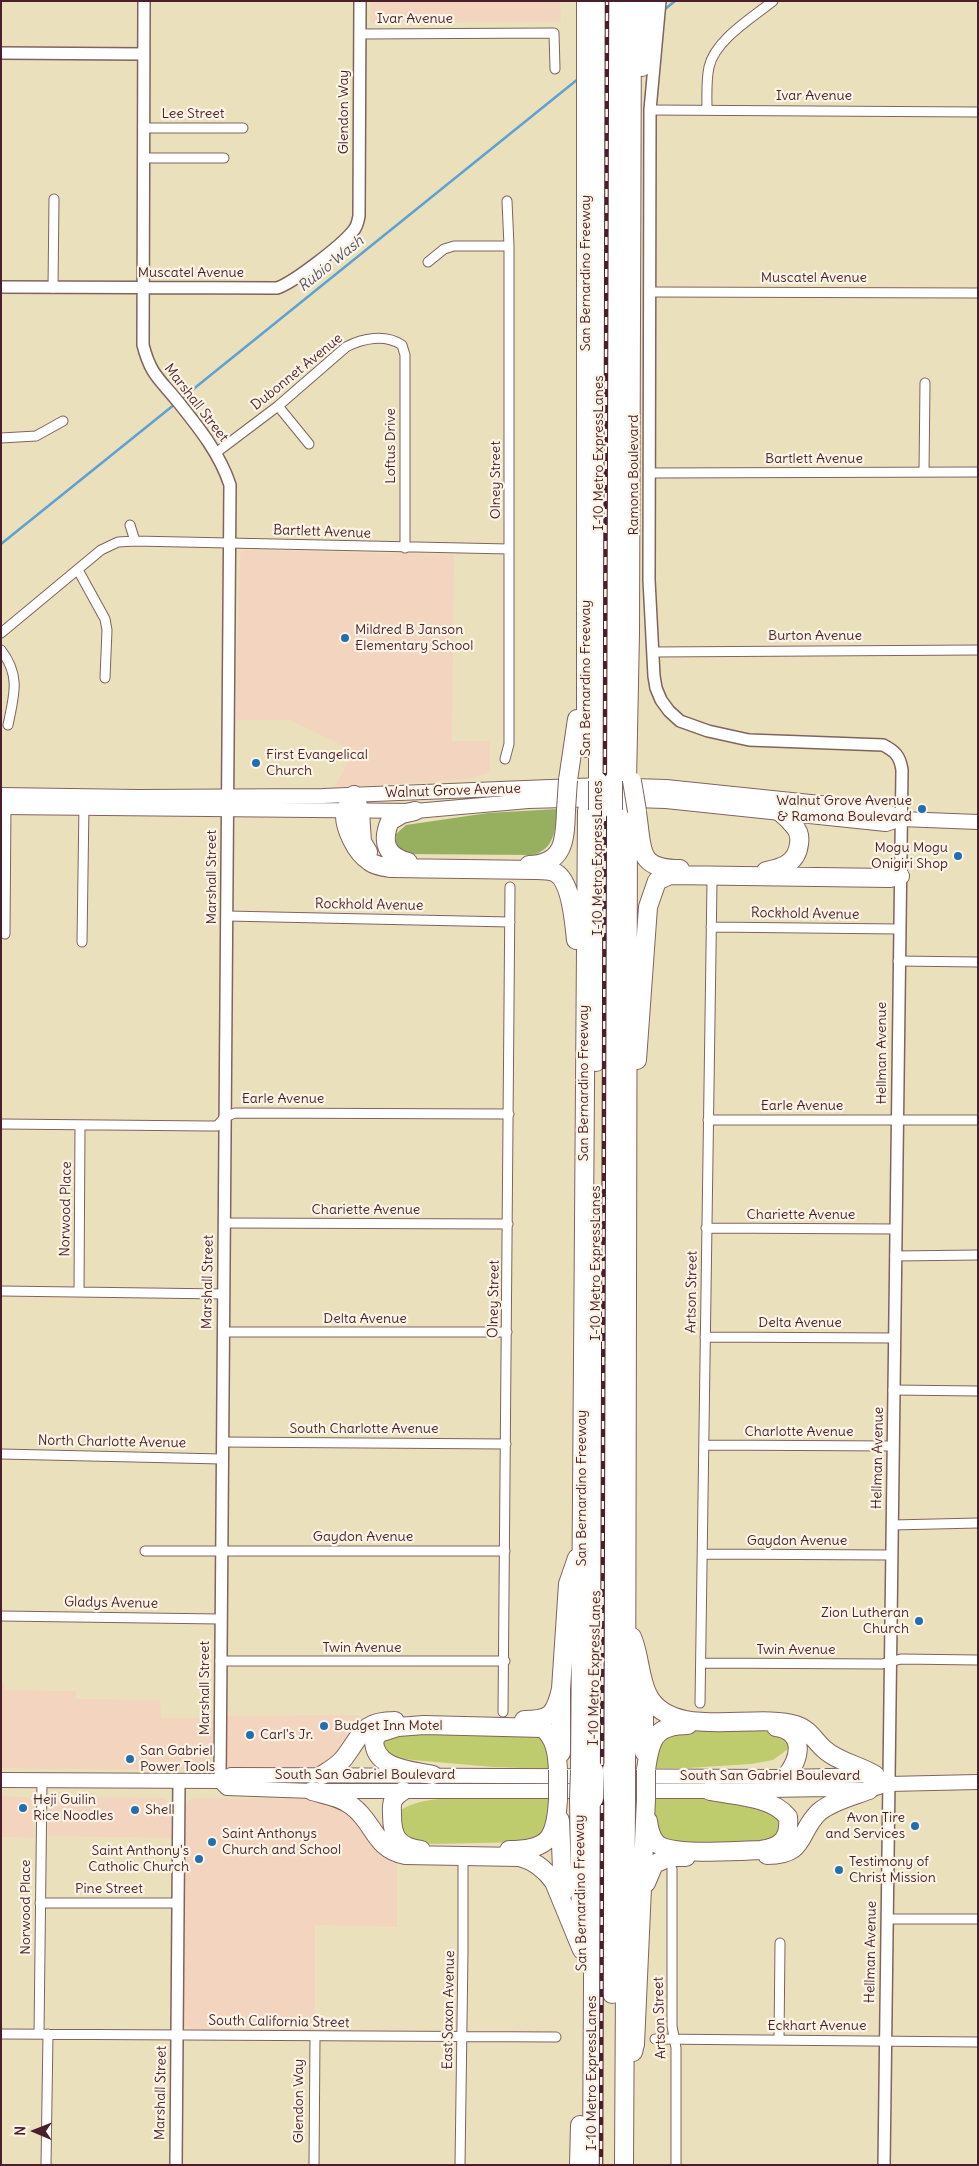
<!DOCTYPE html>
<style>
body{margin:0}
#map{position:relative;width:979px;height:2166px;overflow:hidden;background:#eae0bc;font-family:Delius,sans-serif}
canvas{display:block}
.frame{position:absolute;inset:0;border:2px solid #4a1f2b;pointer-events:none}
.north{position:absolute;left:10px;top:2106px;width:50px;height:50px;-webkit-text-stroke:4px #fcf5e5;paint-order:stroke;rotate:271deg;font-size:14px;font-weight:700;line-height:20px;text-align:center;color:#4a1f2b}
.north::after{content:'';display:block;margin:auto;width:18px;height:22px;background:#4a1f2b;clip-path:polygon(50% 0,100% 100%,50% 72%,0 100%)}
</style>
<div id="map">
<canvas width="979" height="2166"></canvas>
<div class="frame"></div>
<div class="north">N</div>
</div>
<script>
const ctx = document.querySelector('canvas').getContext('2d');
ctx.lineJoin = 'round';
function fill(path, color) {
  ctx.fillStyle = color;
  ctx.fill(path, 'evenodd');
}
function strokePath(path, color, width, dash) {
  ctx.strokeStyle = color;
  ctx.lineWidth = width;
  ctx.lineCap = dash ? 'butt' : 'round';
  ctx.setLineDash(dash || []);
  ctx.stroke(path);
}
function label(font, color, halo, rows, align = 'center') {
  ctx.font = font + ' Delius,sans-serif';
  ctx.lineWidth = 4.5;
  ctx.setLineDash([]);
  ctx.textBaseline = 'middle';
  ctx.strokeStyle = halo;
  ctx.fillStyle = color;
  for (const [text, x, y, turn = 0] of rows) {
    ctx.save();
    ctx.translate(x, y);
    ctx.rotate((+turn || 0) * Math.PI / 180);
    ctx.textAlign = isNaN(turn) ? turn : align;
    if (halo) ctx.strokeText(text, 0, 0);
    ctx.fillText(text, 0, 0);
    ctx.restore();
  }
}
const built = new Path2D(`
 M371 1H560L561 22 371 23Z
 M245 550 454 555 452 741H490V772L469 779 334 788 354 751 290 720H236L240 557 241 552Z
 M1 1684H4L5 1690 76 1691V1699L160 1700 161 1718H214L212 1763 208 1769 178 1770 1 1768Z
 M362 1715 323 1769 235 1771 226 1764 227 1716Z
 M1 1796 26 1797 32 1800 34 1838 1 1837Z
 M54 1797 164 1798 172 1804 171 1838 48 1836V1804Z
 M194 1798 310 1799 331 1801 351 1812 371 1845 382 1857 397 1862V1927L315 1925V2030H189L183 2024 185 1808 189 1800Z`);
const green = new Path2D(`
 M750 1730H773L784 1734 789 1744 788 1749 773 1760 751 1764 688 1768H654V1754L664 1737 688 1731Z
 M529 1731 550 1740 554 1769 493 1767 402 1759C392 1756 384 1753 382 1743L389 1734Z
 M475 1796 551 1797 547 1833 524 1842 433 1844 419 1843 401 1836 399 1812C412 1798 456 1798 475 1796Z
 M654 1796H677L761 1805 780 1820 779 1834 765 1843 682 1846 659 1837 654 1818Z`);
const forest = new Path2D(`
 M558 809C555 829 555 850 532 855L407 854 396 846V834L406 825 488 813Z`);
const stream = new Path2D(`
 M664 10 675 1
 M181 399 578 79
 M1 544 175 404`);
const minor = new Path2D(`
 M360 34 554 33 555 69
 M650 110 978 112
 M707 110C707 97 706 81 709 67 715 40 752 18 773 1
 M143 128H243
 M143 158H224
 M428 262 444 249 454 246H509
 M53 288 54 199
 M650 292 978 293
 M278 406 309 444
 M1 438 36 436 63 421
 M217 452 278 406 346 347C363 338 385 334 402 345L405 355V548
 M924 472 925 383
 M649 473 978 472
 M135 541 509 549
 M78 570 105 619 107 630 105 678
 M1 633 101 550 118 542 135 541 130 525
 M1 650C21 676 14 695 8 725
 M653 652 978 650
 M505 759 509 744V246L507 201
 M227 916 510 922
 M711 927 898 929
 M5 934 6 802
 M82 942 84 804
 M898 961 978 962
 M708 1120H978
 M1 1124 208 1126H217L225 1117 235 1113 509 1114
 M224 1223 508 1224
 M706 1228 896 1229
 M895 1256 978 1255
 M1 1291 224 1294
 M79 1292 80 1126
 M223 1332H507
 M705 1337 894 1338
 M893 1390 978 1391
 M222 1442 506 1444
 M704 1445 893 1446
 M1 1454 222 1459
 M892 1525 978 1523
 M145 1551H505
 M703 1554 891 1555
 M1 1616 220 1619
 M220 1661H505
 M702 1663 882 1664 901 1659 978 1660
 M700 1703 712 882
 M503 1712 510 887
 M672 1869V2026L676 2048V2165
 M40 1903H177
 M887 1919H978
 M1 2034 556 2037
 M39 2034 42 1780
 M655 2039 978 2042
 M779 2040 780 1943
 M46 2165 48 2034
 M314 2165 315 2037
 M460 2165 463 1952V1856`);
const tertiary = new Path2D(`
 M144 1 143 345C151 376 160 379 179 403 199 428 220 454 230 485L220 1781
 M660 1 650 110 649 580 654 676 656 688 661 700 669 711 680 721 708 731 749 740 883 745C895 751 900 756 902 770L884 2165
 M1 53 143 54
 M1 287 277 288C293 283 342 245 353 231 357 227 358 222 359 216L360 1
 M176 2165 179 1781`);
const secondary = new Path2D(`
 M1 795 138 797 323 796 601 785 666 787 849 806 888 812 901 819
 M1 807 415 811 528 801 601 799 666 801 886 824 901 819 978 822
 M1 1780 220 1781 231 1775 785 1777 875 1775 888 1784
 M220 1781 227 1788 312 1791H710L827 1789 869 1790 888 1784 978 1782`);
const motorway = new Path2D(`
 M586 1V748
 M642 67 647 1
 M568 780 577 719
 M598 781 599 1
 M613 781 616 1
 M627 781 630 633 632 1
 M354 795C351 800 346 807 345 813 344 828 356 853 369 861 375 866 384 867 391 868L537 870C543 870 551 870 556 873 572 883 574 923 576 940
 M354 795 360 811 362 842 368 852
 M637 813C643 849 636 869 680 869
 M408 862C386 856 381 842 390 821L402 814 415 811
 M529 865C565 864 565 839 566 810
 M766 871C782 868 797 863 799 844 800 838 799 831 794 826 790 821 785 816 780 812
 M637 1060 648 907 657 881 670 875 890 878 900 876
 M596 1062 597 901
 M632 1637C640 1655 639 1677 648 1695 671 1741 755 1712 796 1725 809 1729 815 1741 824 1749 838 1762 859 1765 875 1775
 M644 1689V1752
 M524 1720C551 1720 555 1714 561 1689
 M776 1727C806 1731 801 1760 785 1777
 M561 1753V1689L568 1584 577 1558
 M612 1769 613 810
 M626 1769 628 811
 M580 1770 587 810
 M594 1770 596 1690V1271
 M646 1770C650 1740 654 1725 688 1725
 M322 1775C330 1770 338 1766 344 1758 362 1735 361 1721 395 1721
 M433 1775C410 1770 374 1769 374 1740L379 1733 398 1727 424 1725 543 1728C556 1740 557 1753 558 1770
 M312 1791C326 1795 341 1797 352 1806 375 1823 374 1849 405 1855L520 1857C535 1861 545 1869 554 1882L582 1950
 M403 1791C400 1793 396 1796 394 1799 391 1803 392 1810 392 1815 392 1837 398 1847 421 1850
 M579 1799 581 1924
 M560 1820 563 1893
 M648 1821C649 1829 651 1837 656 1843 670 1856 740 1851 761 1850 782 1847 790 1838 788 1817 771 1796 735 1796 710 1791
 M509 1850C550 1850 556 1837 558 1799
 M767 1855C807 1855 797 1833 819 1812 832 1801 853 1796 869 1790
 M646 1883 654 1864 670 1857H686
 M612 1994 613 1799
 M633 2052 635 2044 646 1799
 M579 2165 580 2125
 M592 2165 594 1799
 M624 2165 626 1799`);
const rail = new Path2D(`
 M601 2165 607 1`);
const motorwayBridge = new Path2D(`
 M613 781V810
 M632 781 637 811
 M566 810 568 780
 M598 810V781
 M612 1769 613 1799
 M558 1770V1799
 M594 1770V1799
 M579 1799 580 1770
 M626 1799V1769
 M646 1799V1770`);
const markers = [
 [345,638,5,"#1f6fb2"],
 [256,763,5,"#1f6fb2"],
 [922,809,5,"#1f6fb2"],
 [958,856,5,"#1f6fb2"],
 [919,1621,5,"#1f6fb2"],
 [324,1726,5,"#1f6fb2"],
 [250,1735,5,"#1f6fb2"],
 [130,1759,5,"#1f6fb2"],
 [23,1808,5,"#1f6fb2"],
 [135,1810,5,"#1f6fb2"],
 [915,1826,5,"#1f6fb2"],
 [212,1842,5,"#1f6fb2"],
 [199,1859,5,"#1f6fb2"],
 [839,1870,5,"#1f6fb2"]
];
const streetNames = [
 ["Ivar Avenue",415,19],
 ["Ivar Avenue",814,96],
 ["Glendon Way",344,112,-90],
 ["Lee Street",193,114],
 ["Muscatel Avenue",191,273],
 ["San Bernardino Freeway",586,273,-90],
 ["Muscatel Avenue",814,278],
 ["Dubonnet Avenue",297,372,-39],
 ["Marshall Street",196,403,52],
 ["Loftus Drive",391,446,-90],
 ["I-10 Metro ExpressLanes",599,453,-90],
 ["Bartlett Avenue",814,459],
 ["Ramona Boulevard",634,475,-90],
 ["Olney Street",496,480,-90],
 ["Bartlett Avenue",322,532,2],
 ["Burton Avenue",815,636],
 ["San Bernardino Freeway",586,678,-90],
 ["Walnut Grove Avenue",453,791,-2],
 ["I-10 Metro ExpressLanes",598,858,-90],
 ["Marshall Street",212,877,-90],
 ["Rockhold Avenue",369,905,1],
 ["Rockhold Avenue",805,914,1],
 ["Hellman Avenue",882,1053,-90],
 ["San Bernardino Freeway",584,1083,-90],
 ["Earle Avenue",283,1099],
 ["Earle Avenue",802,1106],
 ["Norwood Place",66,1209,-89],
 ["Chariette Avenue",366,1210],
 ["Chariette Avenue",801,1215],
 ["I-10 Metro ExpressLanes",596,1263,-90],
 ["Marshall Street",208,1282,-89],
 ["Artson Street",692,1292,-89],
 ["Olney Street",494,1299,-89],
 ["Delta Avenue",365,1319],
 ["Delta Avenue",800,1323],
 ["South Charlotte Avenue",364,1429],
 ["Charlotte Avenue",799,1432],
 ["North Charlotte Avenue",112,1442,1],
 ["Hellman Avenue",878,1458,-89],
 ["San Bernardino Freeway",582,1488,-90],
 ["Gaydon Avenue",363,1537],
 ["Gaydon Avenue",797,1541],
 ["Gladys Avenue",111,1603,1],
 ["Twin Avenue",362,1648],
 ["Twin Avenue",796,1650],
 ["I-10 Metro ExpressLanes",595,1668,-89],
 ["Marshall Street",205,1688,-90],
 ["South San Gabriel Boulevard",365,1775],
 ["South San Gabriel Boulevard",770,1776],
 ["Pine Street",109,1889],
 ["San Bernardino Freeway",581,1893,-91],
 ["Norwood Place",26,1907,-90],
 ["Hellman Avenue",871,1952,-89],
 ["East Saxon Avenue",449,2010,-89],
 ["Artson Street",660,2018,-92],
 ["South California Street",279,2022,1],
 ["Eckhart Avenue",817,2026],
 ["I-10 Metro ExpressLanes",592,2073,-90],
 ["Marshall Street",161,2093,-89],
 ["Glendon Way",299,2101,-90]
];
const poiNames = [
 ["Mildred B Janson",355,630],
 ["Elementary School",355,646],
 ["First Evangelical",266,755],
 ["Church",266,771],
 ["Walnut Grove Avenue",912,801,"right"],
 ["& Ramona Boulevard",912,817,"right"],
 ["Mogu Mogu",948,848,"right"],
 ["Onigiri Shop",948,864,"right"],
 ["Zion Lutheran",909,1613,"right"],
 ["Church",909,1629,"right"],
 ["Budget Inn Motel",334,1726],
 ["Carl's Jr.",260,1735],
 ["San Gabriel",140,1751],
 ["Power Tools",140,1767],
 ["Heji Guilin",33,1800],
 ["Rice Noodles",33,1816],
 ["Shell",145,1810],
 ["Avon Tire",905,1818,"right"],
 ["and Services",905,1834,"right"],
 ["Saint Anthonys",222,1834],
 ["Church and School",222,1850],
 ["Saint Anthony's",189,1851,"right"],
 ["Catholic Church",189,1867,"right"],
 ["Testimony of",849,1862],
 ["Christ Mission",849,1878]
];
const waterNames = [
 ["Rubio Wash",331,264,-39]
];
fill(built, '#f3d4be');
fill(green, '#bfcc6d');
fill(forest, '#97b060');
strokePath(stream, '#5ea1d2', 2.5);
strokePath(minor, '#82635e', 11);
strokePath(tertiary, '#82635e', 14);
strokePath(secondary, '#82635e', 16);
strokePath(motorway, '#82635e', 20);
strokePath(minor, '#fff', 9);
strokePath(tertiary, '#fff', 11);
strokePath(secondary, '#fff', 14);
strokePath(motorway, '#fff', 18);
strokePath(rail, '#4a1f2b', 4.5);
strokePath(rail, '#fcf5e5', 2.5, [8]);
strokePath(motorwayBridge, '#82635e', 20, []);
strokePath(motorwayBridge, '#fff', 18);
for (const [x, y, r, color] of markers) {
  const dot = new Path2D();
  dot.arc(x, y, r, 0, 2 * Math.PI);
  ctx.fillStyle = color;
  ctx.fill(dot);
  strokePath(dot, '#fcf5e5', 2);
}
label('14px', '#4a1f2b', '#fcf5e5', streetNames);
label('14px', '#4a1f2b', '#fcf5e5', poiNames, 'left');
label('italic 15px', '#52536e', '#fcf5e5', waterNames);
</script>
